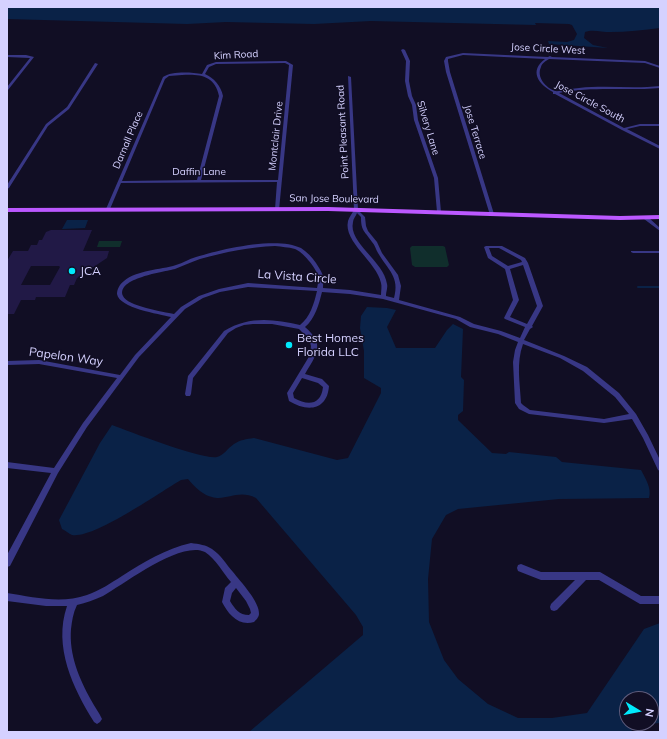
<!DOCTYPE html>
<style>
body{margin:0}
#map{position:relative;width:667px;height:739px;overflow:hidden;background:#110e24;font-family:Mulish,sans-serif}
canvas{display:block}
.frame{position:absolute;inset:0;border:8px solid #d5d1ff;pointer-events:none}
.north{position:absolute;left:619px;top:691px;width:40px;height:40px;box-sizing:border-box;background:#110e24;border:1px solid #5f5c7c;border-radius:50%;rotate:100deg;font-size:11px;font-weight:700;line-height:16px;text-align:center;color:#d5d1ff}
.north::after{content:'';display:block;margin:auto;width:14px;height:18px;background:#00eafc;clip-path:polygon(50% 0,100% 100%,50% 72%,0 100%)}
</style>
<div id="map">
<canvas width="667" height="739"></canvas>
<div class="frame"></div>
<div class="north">N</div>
</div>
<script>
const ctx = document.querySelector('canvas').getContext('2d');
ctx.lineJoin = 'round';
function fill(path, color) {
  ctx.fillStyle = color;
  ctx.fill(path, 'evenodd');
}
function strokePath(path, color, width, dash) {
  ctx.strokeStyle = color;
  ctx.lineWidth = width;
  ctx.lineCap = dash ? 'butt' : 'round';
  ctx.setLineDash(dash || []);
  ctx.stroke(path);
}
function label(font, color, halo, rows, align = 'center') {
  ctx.font = font + ' Mulish,sans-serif';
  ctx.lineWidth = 3;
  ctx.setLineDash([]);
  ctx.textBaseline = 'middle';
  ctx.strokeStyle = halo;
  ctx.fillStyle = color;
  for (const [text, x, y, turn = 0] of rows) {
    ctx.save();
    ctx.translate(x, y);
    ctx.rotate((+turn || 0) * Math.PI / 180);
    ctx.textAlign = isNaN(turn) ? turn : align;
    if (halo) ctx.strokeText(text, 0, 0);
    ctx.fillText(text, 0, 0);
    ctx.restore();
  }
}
const green = new Path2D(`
 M99 241H122L120 247H97Z
 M412 246H443L445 247 449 265 447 267H415L412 265 410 248Z`);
const water = new Path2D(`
 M7 7H660V28C644 30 627 32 610 32 602 32 592 29 585 32L584 38 593 45 608 48 549 44 548 41 567 42 574 40 577 34 572 25 569 24 535 23 536 25 371 21 314 24 226 22 187 24 7 19Z
 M67 220H88L85 228 62 229Z
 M367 307 387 308 396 310 387 327 396 348H435L447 330 453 324 463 329 461 377 464 380 463 411 458 415V420L492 453 506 454 509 452 556 457 562 462 641 470C645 478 652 488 649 498L559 499 458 509 446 515 432 539 428 579 429 622 444 660 458 679 488 704 518 718H552L587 713 644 629 660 623V723L648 724 628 732H249L363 635V627L356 615 256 498C230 485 219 516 188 479L181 480C160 492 94 539 72 535 69 534 65 530 62 529L59 520 100 443 112 425C131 432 202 460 217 457 223 456 228 448 234 444 240 440 246 439 254 438L337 460 348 458 381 393V388L364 378V351L360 328 361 316ZM627 699H651V723H627Z`);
const stream = new Path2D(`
 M638 287H660`);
const building = new Path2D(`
 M51 230H92L83 251H109L107 258 77 278 74 285H70L65 297H36L35 300H21L14 314H7V261L13 251H28L31 245H37L39 240H42L46 232ZM31 266H59L60 267 50 285H21Z`);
const minor = new Path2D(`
 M403 49 405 50 410 61 409 81 412 96 416 105 418 120 438 178 441 212 439 213 437 212 434 178 414 120 412 105 408 96 405 81 406 61 401 50Z
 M463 53 548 57 550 56 552 57 645 61 660 66V68L645 63 549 59C546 61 542 63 541 67 536 77 546 88 555 91 559 92 574 88 579 88 606 85 633 89 660 86V88C626 91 592 86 559 93L624 128 640 124H660V126H640L627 129 660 146V149L622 130 555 94H553V92C538 84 529 71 545 59L463 55 448 59V61L450 72 494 214 492 215H490L446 72 444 61 446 57Z
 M7 55H26L34 57 8 90H7V87L30 58 7 57Z
 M286 61 293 65 279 210H277L275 209 277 182 121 183 110 209 108 210H106V209L163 77C171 71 191 72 202 74L207 65 216 62ZM285 63 289 65 278 180H201L223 96C221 86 214 78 205 74L209 67 216 64ZM182 75C199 74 215 75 219 96L197 180 122 181 165 79 169 76Z
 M95 63 98 64 69 109 48 126 9 188 7 189V185L46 124 67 107Z
 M348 76 351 77 358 210 365 217 366 226 368 231 377 242 382 253 398 275 401 286 399 300 460 317 474 324 501 331 520 338 525 327 505 319 504 318 513 300 505 269 488 258 484 247 486 246H502L525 258 528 263 543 306 532 326 533 327 530 329 524 340 564 356 587 367 619 393 636 414 648 435 660 460V471L658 470 643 438 632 419 604 423 529 414 519 409 515 403 513 362 515 350 518 342 498 334 470 327 456 319 383 299 350 294 322 292C319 304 315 319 305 327 326 345 316 355 305 374L322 379 329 386C327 411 307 412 289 401L287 393 310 355 311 346 309 339 299 329 272 324H253L244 325 236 328 228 333 193 378 191 394 190 396H186L185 394 188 376 224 331C249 316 273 319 300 325 310 317 314 304 317 291L248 287 220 292 203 298 185 309 139 357 87 427 58 473 10 566 7 567V555L51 473 7 468V462L54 468 83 423 117 378 39 364 7 365V361L39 360 120 375 135 355 171 317C159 314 119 308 117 294 117 289 120 284 124 281 137 270 160 270 176 265 183 263 189 259 196 257 221 249 277 236 301 248 307 252 312 257 316 263 323 274 324 275 323 288L350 290 381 295C381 291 382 286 381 283 377 262 343 242 348 221 349 217 352 214 354 210ZM357 213 361 217C361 232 365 231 372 242 375 245 376 250 378 253 388 270 400 277 394 298L386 296C386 292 388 287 387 284 384 261 348 243 353 222 353 219 356 216 357 213ZM275 246C282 247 288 247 295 249 303 252 315 267 318 275 319 279 318 284 317 288L248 283 219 289 199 296 181 307 174 314C164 312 127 306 123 296 116 278 164 272 175 269 183 266 191 262 200 259 225 252 250 247 275 246ZM489 248H499L521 260 522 262 508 266 492 256ZM523 265 537 306 527 324 510 317 519 300 510 269ZM523 344 560 358 583 371 615 397 629 414 604 419 530 410 523 405 521 403C520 383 516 363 523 344ZM302 378 318 383 323 387C321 405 308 406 294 398L293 393Z
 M644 217H648L660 228V231L644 219Z
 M631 251H660V253H633L631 252Z
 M191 543C199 544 206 545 212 549 221 555 226 564 233 572 240 581 260 602 259 614 259 617 256 620 254 622 239 627 228 614 222 602L225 588 231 582C223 573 216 559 205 552 181 540 124 584 103 596 94 600 86 603 77 605 73 613 72 621 71 629 69 655 79 678 91 700 94 706 99 712 102 719L100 722 97 724 94 722C73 688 53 647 67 606H46L7 601V593C33 597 61 604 87 595 99 591 111 583 122 576 144 562 165 549 191 543ZM236 588 246 601 250 609 251 613 249 615C239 615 235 609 230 601L232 593Z
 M521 564 541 572H600L641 596H660V604H640L599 580H586L557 610 554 611 551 610 550 607 551 604 575 580H541L518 571 517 568 518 565Z`);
const primary = new Path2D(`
 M328 207 620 216 660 215V219L620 220 328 211 7 212V208Z`);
const markers = [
 [72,271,4,"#00eafc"],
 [289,345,4,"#00eafc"]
];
const farStreetnames = [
 ["Jose Circle West",548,49,3],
 ["Kim Road",236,55,-3],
 ["Jose Circle South",590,102,28],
 ["Silvery Lane",428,128,73],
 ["Point Pleasant Road",343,132,-93],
 ["Jose Terrace",475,132,73],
 ["Montclair Drive",276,136,-84],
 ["Darnall Place",128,140,-67],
 ["Daffin Lane",199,172],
 ["San Jose Boulevard",334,199,1]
];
const poiNames = [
 ["JCA",80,271],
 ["Best Homes",297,338],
 ["Florida LLC",297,352]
];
const streetNames = [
 ["La Vista Circle",297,277,4],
 ["Papelon Way",66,357,8]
];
fill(green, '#102e2c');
fill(water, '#0a2247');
strokePath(stream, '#0a2247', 2);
fill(building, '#211946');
fill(minor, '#383785');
fill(primary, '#bb58ff');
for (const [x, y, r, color] of markers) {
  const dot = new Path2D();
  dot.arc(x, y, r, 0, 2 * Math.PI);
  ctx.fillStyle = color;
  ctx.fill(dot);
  strokePath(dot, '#110e24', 1.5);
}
label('10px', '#d5d1ff', '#110e24', farStreetnames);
label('12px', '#d5d1ff', '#110e24', poiNames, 'left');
label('12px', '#d5d1ff', '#110e24', streetNames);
</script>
